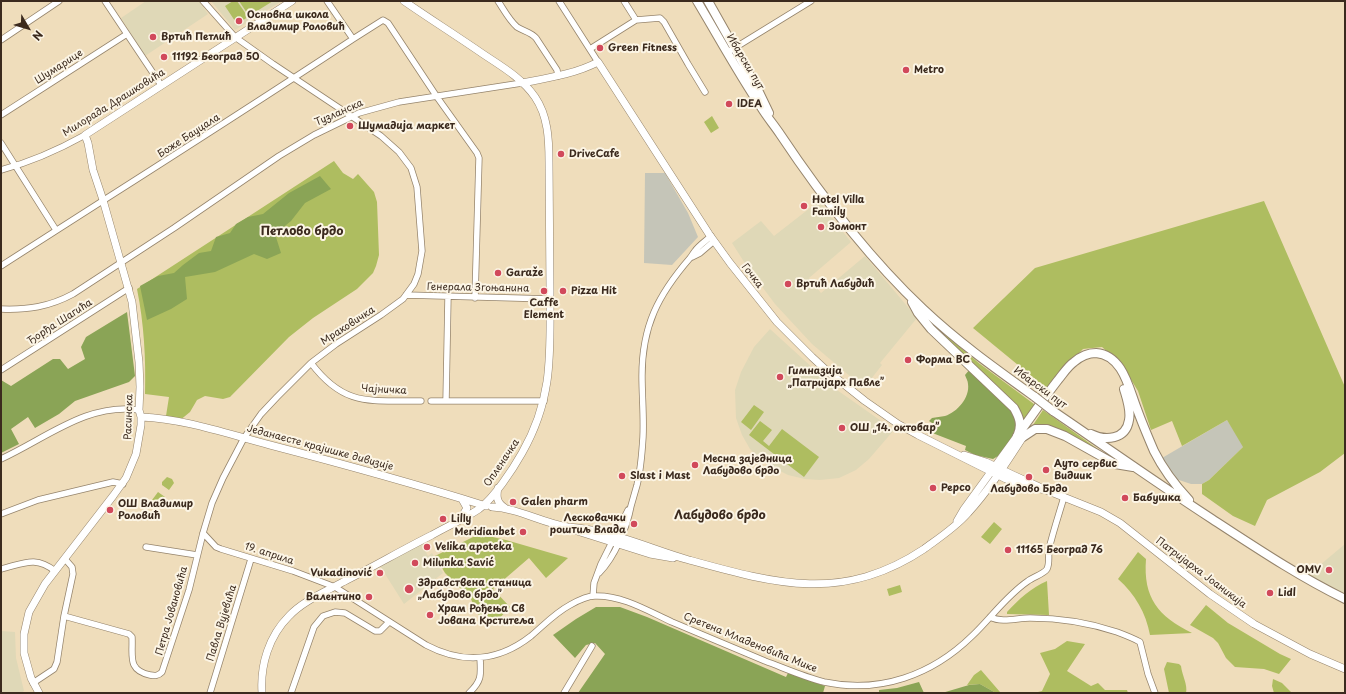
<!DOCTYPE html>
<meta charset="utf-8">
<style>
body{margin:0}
#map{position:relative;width:1346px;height:694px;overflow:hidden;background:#efddbb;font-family:"Playpen Sans",sans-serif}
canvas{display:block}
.frame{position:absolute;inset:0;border:2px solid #3b2a1e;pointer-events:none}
.north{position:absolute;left:8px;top:8px;width:40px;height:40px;-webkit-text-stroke:3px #fcf5e5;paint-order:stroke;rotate:128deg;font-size:11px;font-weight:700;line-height:16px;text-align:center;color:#3b2a1e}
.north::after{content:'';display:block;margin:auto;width:14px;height:18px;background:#3b2a1e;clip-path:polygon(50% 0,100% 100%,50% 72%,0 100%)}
</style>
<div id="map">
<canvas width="1346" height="694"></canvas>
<div class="frame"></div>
<div class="north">N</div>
</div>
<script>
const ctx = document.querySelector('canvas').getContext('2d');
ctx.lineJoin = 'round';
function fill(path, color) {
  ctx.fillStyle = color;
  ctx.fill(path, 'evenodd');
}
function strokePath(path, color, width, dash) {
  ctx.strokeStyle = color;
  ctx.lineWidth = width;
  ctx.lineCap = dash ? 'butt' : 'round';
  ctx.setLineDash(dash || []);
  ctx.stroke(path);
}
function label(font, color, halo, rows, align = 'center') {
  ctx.font = font + ' "Playpen Sans",sans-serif';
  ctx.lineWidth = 4;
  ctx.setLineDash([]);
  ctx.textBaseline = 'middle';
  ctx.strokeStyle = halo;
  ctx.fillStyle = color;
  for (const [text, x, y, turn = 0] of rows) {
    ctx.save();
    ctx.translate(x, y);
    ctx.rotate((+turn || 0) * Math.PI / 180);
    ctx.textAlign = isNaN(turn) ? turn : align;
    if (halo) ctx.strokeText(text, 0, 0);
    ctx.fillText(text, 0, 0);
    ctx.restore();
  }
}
const built = new Path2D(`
 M146 1H199L208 14 145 56 121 18Z
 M211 1H282L235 30Z
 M819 201 851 242 809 278 821 293 865 256 917 318 880 363 882 365 864 388 812 344 775 304 746 265 732 243 761 221 774 236Z
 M770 329 837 390 894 430 869 459 856 470 839 478 820 480 805 479 788 475 772 467 760 459 750 449 742 435 736 418 735 390 741 372 754 347Z
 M422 544 428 556 432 553 443 573 404 604 380 566Z
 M1345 544V594L1307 574 1320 565Z
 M1 631 15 632 16 658 24 691 21 693H1Z`);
const industrial = new Path2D(`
 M645 173H665L688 213 698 237 672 265 644 263Z
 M1227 420 1244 446 1209 480 1202 484H1191L1176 479 1162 458Z`);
const green = new Path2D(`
 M233 1H237L248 17 237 24 225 6Z
 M239 1H273L249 16Z
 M712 116 719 128 711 133 704 122Z
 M334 161 343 173 353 179 358 174 374 192 377 202 379 255 376 266 373 273 357 289 313 318 289 337 230 397 223 399 205 396 197 400 190 412 179 421 166 416 169 397 145 394C146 358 144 324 137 289Z
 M1264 201 1345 387V453L1320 472 1267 500 1255 526 1233 516 1202 494V484L1209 480 1243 447 1227 420 1182 446 1172 421 1151 430 1138 391 1122 365 1102 347 1083 349 1046 388 973 328 1035 268Z
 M925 318 980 364 1038 407 1021 429Z
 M754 405 764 412 751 430 741 422Z
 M1043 410 1109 457 1065 434 1029 431Z
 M760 421 772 430 763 441 769 446 782 429 819 457 804 477 749 435Z
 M167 477 172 479 174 483 169 490 162 485V482Z
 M158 492 165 497 156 509 149 504Z
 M994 522 1002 529 990 544 981 537Z
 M479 534 506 540 568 558 546 578 529 558 493 589 510 607 497 621 490 625 477 613 471 599 445 573 435 556Z
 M1138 552 1146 559C1143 598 1158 616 1192 633L1150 635C1146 613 1135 594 1118 579Z
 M1047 581 1049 615 1007 614V612C1019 599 1031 588 1047 581Z
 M900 585 902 592 889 596 887 589Z
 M1206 605 1228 623 1280 654 1291 659 1279 674 1264 669 1235 667 1226 658 1218 643 1213 638 1190 625Z
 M1067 641 1085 644 1067 671 1091 686 1098 683 1105 690H1127L1128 693H1034L1042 691 1050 674 1040 653 1055 649Z
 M1167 662 1179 664 1181 666C1182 675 1188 685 1186 693H1169L1164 669Z
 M981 670 1000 692 1002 693H996L980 684 967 685 974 675Z
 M1273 679 1282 683 1292 693H1274L1272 686Z`);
const forest = new Path2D(`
 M320 176 331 189 305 203 291 221 275 234 281 253 267 259 254 254 215 272 185 277 187 299 171 309 147 320 140 286 158 276 174 273 183 265 199 253 211 251 216 237 230 233 236 224 248 217 263 214 289 193Z
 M127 312 135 376 129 382 75 401 59 414 35 428 28 417 11 429 19 444 1 453V380L11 386 53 359H60L68 369 85 359 81 347 86 337Z
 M970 369 1015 413 1018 431 998 456 993 459 975 455 965 450 966 446 935 434 933 433 937 426 929 421 932 418C936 417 941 417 945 416 957 412 970 398 968 384 968 381 966 378 965 375Z
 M596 607H620L647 617 786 677 788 673 825 686 823 693H578L605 654 595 643 586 645 575 658 553 635 576 619Z
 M919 682 924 693H879V690L897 688Z
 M980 684 996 693H942L969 685Z`);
const street = new Path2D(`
 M105 1 161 85
 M327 1 353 39
 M498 1C504 10 509 20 517 27 523 31 531 32 536 38L557 70 558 76
 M559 1 598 62
 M624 1 636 20
 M1 40 59 1
 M590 49 636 20 660 18 664 22 688 64 705 92
 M728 52 811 1
 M1 115 127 34
 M1 143 56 230
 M1 170C31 162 58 150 85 135
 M692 257 700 253 714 241
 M1 266C119 190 237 116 353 39L383 20 388 23 437 97 477 153 479 158 475 298
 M406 295 550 299
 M1 309C27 310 49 307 73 294L174 228 279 156 314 135 351 117 359 113 399 102 522 83
 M311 363C345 408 371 400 421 401
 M1 370 129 288
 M431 401H544
 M446 401 448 297
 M1 459C45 439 88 402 139 410
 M1 514 38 500 113 482 123 484
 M203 533 216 547 221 549 293 571 335 587 426 645C462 664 498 662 531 636 544 625 555 613 570 605 577 601 587 596 595 596 622 595 648 611 672 622 703 635 734 648 765 661 784 668 804 677 824 682 880 694 932 675 972 636 991 618 1006 596 1028 581 1033 577 1044 574 1047 569 1050 563 1048 555 1049 549 1053 532 1059 514 1064 497
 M146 547 197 555
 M1 569C23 564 35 555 55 571
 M599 573C615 557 627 527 631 506 633 499 635 492 637 485 641 469 642 453 643 437 644 416 642 396 642 376 642 326 658 295 690 258 692 256 693 253 695 251 699 245 706 241 711 236
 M593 596 594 583 601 564 628 510
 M64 616 129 634 132 637C133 656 127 670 150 675 155 676 158 676 162 672L189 590 203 533 212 503 223 478 244 438 261 414 277 397 311 363 336 344 381 315 403 299 414 284 418 274 422 251 417 187 411 168 399 152 381 136 273 64 235 37 203 1
 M990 617C1002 623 1017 618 1030 618 1062 618 1087 622 1117 632 1125 635 1133 638 1140 642L1148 674 1155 693
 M33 683 54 669 57 662 64 616 73 574 72 567 65 559
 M210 693 251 559
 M291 693 314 627 323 616 335 612 345 613 375 631H380L389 622
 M469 693C482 681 481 675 480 658
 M564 693 592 646`);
const secondary = new Path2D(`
 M522 83C548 78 575 74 598 62L709 234 730 263 777 322 812 357 826 370 865 401 898 424 918 435 1006 479 1023 486 1046 490
 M141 417C186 419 227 434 270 445 343 464 415 484 486 506
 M964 455 986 462 1013 475 1046 490 1101 512 1120 523 1210 594 1254 624 1310 654 1345 669
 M498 488C496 497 497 503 505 508
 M492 507C518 508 542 523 568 527 579 528 589 529 600 532 631 539 660 552 689 560 776 584 843 603 924 549 939 538 956 527 968 513 989 490 1006 463 1023 437
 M461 518 467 508 462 499
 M957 521 964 509 1017 436
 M577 531 650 554 673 558
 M39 693 31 678 24 653V634L29 612 45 584 113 496 126 478 136 454 141 425V417L139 410 140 387 139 362 132 302 103 200 93 170 88 143 85 135 292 1
 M262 693C260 665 269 636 289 616 303 601 325 592 343 582 373 567 402 550 432 535 448 526 464 519 479 509 494 498 513 469 522 453 554 397 550 352 550 290 550 247 549 205 549 162 549 139 548 116 535 97 522 78 501 66 483 54 457 36 430 19 404 1`);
const primary = new Path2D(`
 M697 1C718 36 738 73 761 107 767 117 774 125 780 134 822 197 868 257 923 309 958 342 996 369 1035 397
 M708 1 757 88 769 113
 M912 302 918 313 931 329 1014 408C1019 417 1022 424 1018 434
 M1053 411C1106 447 1158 484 1212 519 1255 547 1298 576 1345 599
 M1091 434C1105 441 1126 440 1129 420 1131 410 1127 399 1124 389
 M1017 436C1031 417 1044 398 1058 380 1063 374 1068 366 1074 362 1081 356 1088 353 1096 353 1123 355 1129 389 1137 409 1142 423 1148 437 1154 451 1163 469 1175 485 1189 500
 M1023 437 1035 429H1047L1065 436 1115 464 1133 467`);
const primaryBridge = new Path2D(`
 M1035 397 1053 411`);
const markers = [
 [239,21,4,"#d1495b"],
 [153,37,4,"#d1495b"],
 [600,48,4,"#d1495b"],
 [164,57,4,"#d1495b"],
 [906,70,4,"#d1495b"],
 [729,104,4,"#d1495b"],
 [350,126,4,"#d1495b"],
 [561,154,4,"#d1495b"],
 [804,206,4,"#d1495b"],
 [821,227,4,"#d1495b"],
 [498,273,4,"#d1495b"],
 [788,284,4,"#d1495b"],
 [544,291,4,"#d1495b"],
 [563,291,4,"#d1495b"],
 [908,360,4,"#d1495b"],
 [780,377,4,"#d1495b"],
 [842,428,4,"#d1495b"],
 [695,465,4,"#d1495b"],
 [1046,470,4,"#d1495b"],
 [622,476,4,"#d1495b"],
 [1029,477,4,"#d1495b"],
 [933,488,4,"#d1495b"],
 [1125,498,4,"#d1495b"],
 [513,502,4,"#d1495b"],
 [110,510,4,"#d1495b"],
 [443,519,4,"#d1495b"],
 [634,524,4,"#d1495b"],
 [523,532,4,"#d1495b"],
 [427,547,4,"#d1495b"],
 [1008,550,4,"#d1495b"],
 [415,563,4,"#d1495b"],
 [1329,570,4,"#d1495b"],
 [380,573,4,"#d1495b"],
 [409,589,5,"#d1495b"],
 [1270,593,4,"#d1495b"],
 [369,597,4,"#d1495b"],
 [430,615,4,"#d1495b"]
];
const poiNames = [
 ["Основна школа",247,15],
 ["Владимир Роловић",247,27],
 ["Вртић Петлић",161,37],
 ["Green Fitness",608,48],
 ["11192 Београд 50",172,57],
 ["Metro",914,70],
 ["IDEA",737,104],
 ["Шумадија маркет",358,126],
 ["DriveCafe",569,154],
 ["Hotel Villa",812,200],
 ["Family",812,212],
 ["Зомонт",829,227],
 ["Garaže",506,273],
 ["Вртић Лабудић",796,284],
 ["Pizza Hit",571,291],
 ["Caffe",544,303,"center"],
 ["Element",544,315,"center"],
 ["Форма ВС",916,360],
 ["Гимназија",788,371],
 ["„Патријарх Павле”",788,383],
 ["ОШ „14. октобар”",850,428],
 ["Месна заједница",703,459],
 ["Лабудово брдо",703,471],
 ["Ауто сервис",1054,464],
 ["Видиик",1054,476],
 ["Slast i Mast",630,476],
 ["Pepco",941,488],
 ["Лабудово Брдо",1029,489,"center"],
 ["Бабушка",1133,498],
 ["Galen pharm",521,502],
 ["ОШ Владимир",118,504],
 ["Роловић",118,516],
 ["Лесковачки",626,518,"right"],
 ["роштиљ Влада",626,530,"right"],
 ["Lilly",451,519],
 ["Meridianbet",515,532,"right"],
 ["Velika apoteka",435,547],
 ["11165 Београд 76",1016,550],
 ["Milunka Savić",423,563],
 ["OMV",1321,570,"right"],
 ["Vukadinović",372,573,"right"],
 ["Здравствена станица",418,583],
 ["„Лабудово брдо”",418,595],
 ["Lidl",1278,593],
 ["Валентино",361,597,"right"],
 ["Храм Рођења Св",438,609],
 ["Јована Крститеља",438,621]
];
const streetNames = [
 ["Ибарски пут",745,62,59],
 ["Шумарице",59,67,-33],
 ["Милорада Драшковића",114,103,-32],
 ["Тузланска",339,113,-24],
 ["Боже Бауцала",189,136,-33],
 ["Гочка",752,276,52],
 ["Генерала Згоњанина",478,288,1],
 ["Ђорђа Шагића",60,322,-33],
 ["Мраковичка",348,326,-33],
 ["Ибарски пут",1040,388,36],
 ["Чајничка",384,390,3],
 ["Расинска",129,417,-88],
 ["Једанаесте крајишке дивизије",320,448,15],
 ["Опленачка",502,463,-56],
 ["19. априла",269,554,18],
 ["Патријарха Јоаникија",1201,573,37],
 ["Петра Јовановића",172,611,-74],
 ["Павла Вујевића",222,623,-73],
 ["Сретена Младеновића Мике",750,643,22]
];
const quarterNames = [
 ["Петлово брдо",302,232],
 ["Лабудово брдо",720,516]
];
fill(built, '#dfd8b7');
fill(industrial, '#c5c5b8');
fill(green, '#aebd60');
fill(forest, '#8aa456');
strokePath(street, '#95846c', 7);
strokePath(secondary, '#95846c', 8);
strokePath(primary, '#95846c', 10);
strokePath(street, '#fff', 5.5);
strokePath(secondary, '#fff', 7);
strokePath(primary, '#fff', 8);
strokePath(primaryBridge, '#95846c', 10, []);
strokePath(primaryBridge, '#fff', 8);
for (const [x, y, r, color] of markers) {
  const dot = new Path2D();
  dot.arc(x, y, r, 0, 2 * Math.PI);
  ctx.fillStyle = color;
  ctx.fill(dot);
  strokePath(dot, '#fcf5e5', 1.5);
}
label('bold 10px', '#3b2a1e', '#fcf5e5', poiNames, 'left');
label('10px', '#3b2a1e', '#fcf5e5', streetNames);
label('bold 12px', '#3b2a1e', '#fcf5e5', quarterNames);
</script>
